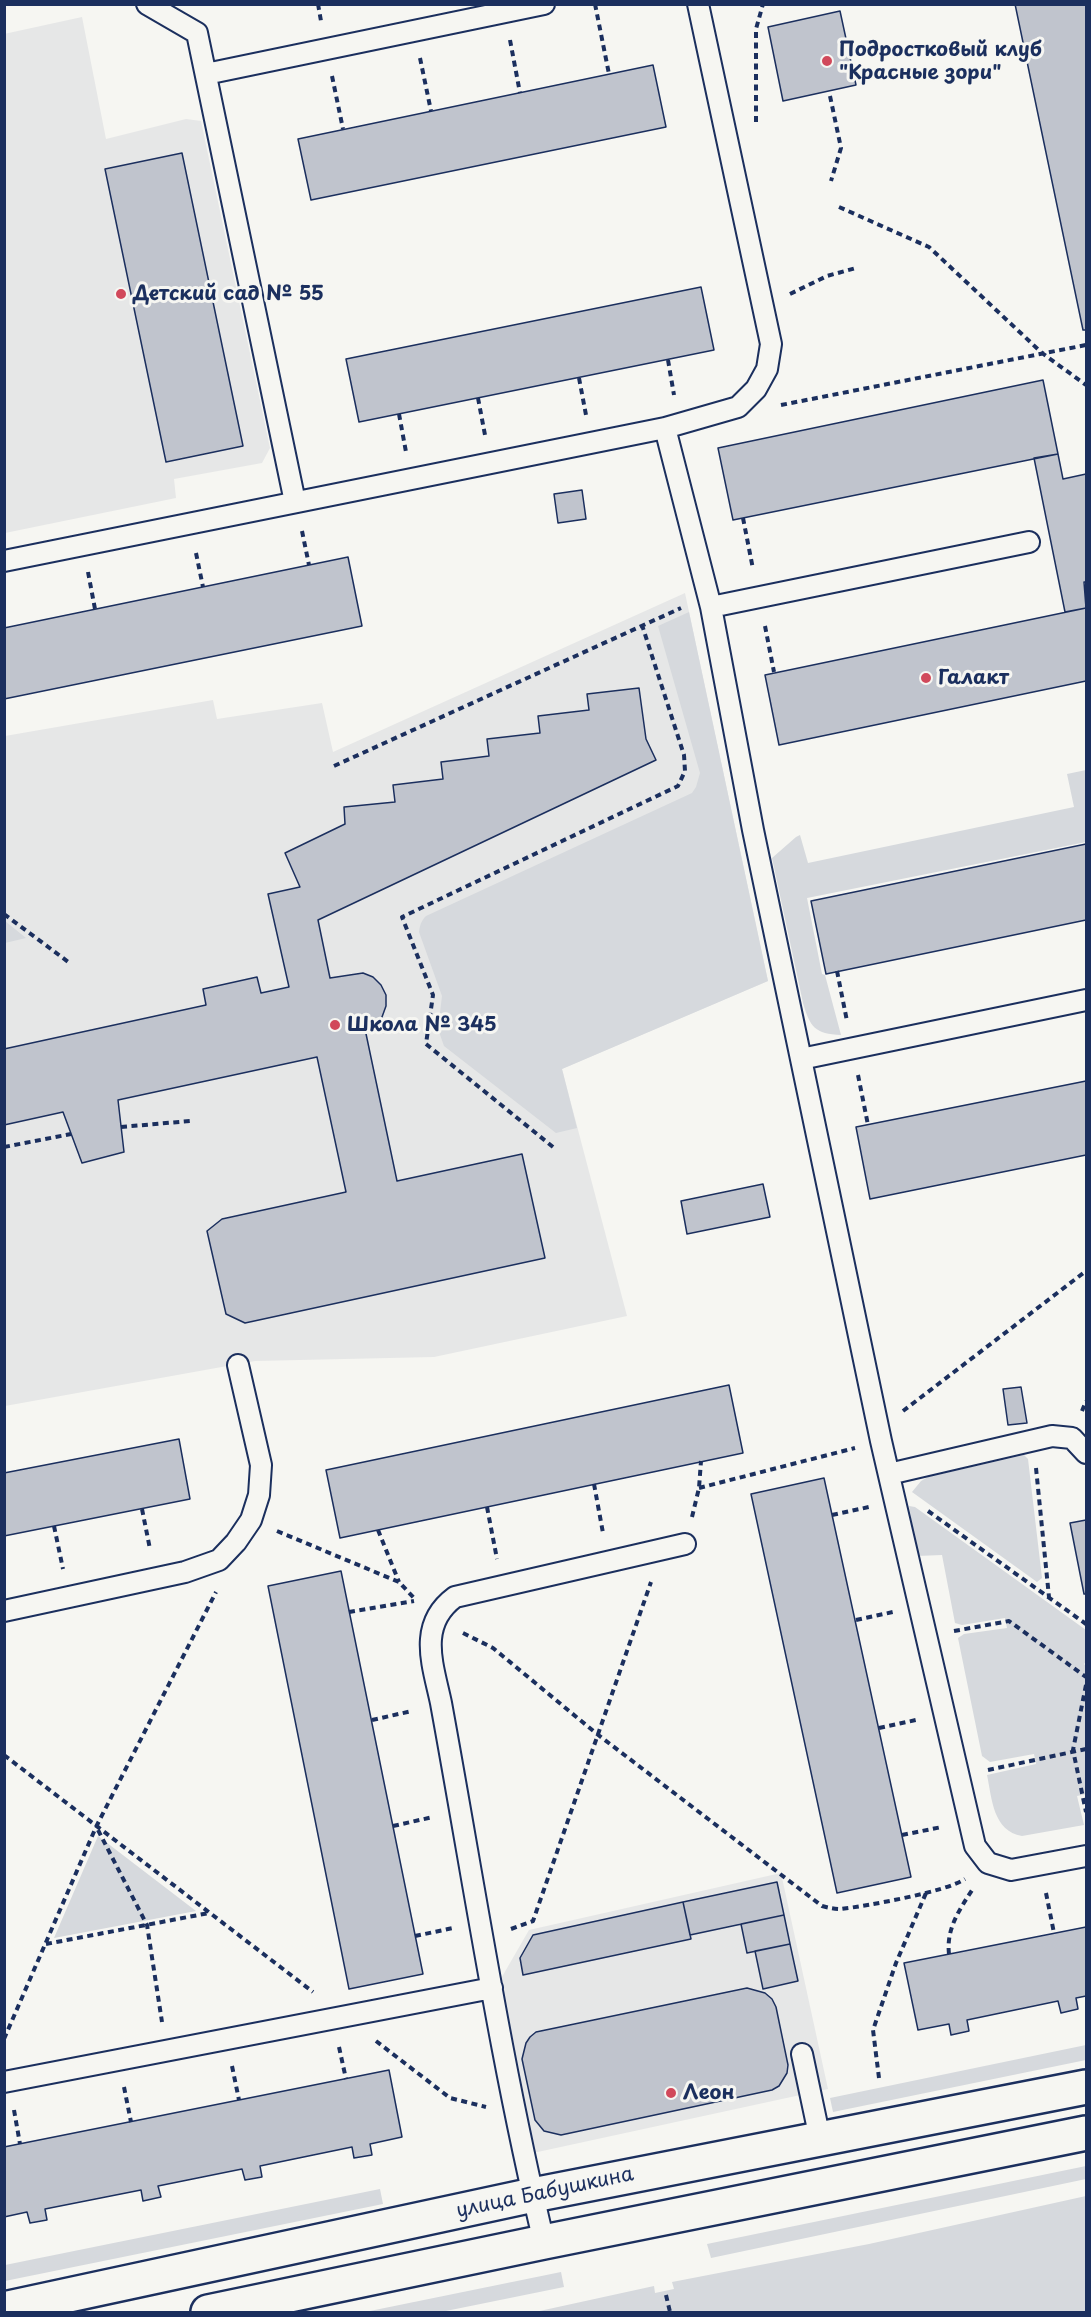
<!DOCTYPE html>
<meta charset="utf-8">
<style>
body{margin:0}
#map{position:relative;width:1091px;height:2317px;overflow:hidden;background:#f6f6f2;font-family:"Playpen Sans",sans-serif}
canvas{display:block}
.frame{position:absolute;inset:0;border:6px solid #1b2f5e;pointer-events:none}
</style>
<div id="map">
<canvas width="1091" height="2317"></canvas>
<div class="frame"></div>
</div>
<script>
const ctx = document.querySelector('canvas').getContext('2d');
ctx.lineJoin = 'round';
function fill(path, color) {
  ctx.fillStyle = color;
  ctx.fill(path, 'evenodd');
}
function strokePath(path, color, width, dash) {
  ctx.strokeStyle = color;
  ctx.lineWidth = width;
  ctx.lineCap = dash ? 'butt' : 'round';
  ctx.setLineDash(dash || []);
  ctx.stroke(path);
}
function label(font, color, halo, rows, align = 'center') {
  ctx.font = font + ' "Playpen Sans",sans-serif';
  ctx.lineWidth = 6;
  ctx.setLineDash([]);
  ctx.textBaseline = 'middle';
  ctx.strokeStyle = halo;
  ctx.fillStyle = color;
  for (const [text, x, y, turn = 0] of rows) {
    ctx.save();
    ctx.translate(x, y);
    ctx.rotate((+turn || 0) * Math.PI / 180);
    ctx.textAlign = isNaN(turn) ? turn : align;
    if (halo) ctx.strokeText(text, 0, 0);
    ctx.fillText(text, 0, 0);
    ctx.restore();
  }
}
const built = new Path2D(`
 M82 17 106 139 186 119 201 121 270 448 262 463 174 479 176 498 5 533 4 34Z
 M685 593 768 981 562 1069 627 1316 434 1357 255 1361 5 1406V736L213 700 217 719 322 703 333 752Z
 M781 1873 828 2089 533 2153 499 1982 529 1930Z`);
const green = new Path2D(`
 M689 612 768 981 562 1069 577 1128 556 1133 444 1046 438 1029 442 996 419 932C420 925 421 921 426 916L692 793 696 787 700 773 658 626Z
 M1086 770V842L807 898 822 974 825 975 841 1035C815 1034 810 1027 803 1003L772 858 796 837 800 835 808 863 1074 807 1067 774Z
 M5 921 26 938 5 943Z
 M1024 1455 1028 1459 1042 1578 1037 1582 912 1492 921 1481 928 1477Z
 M909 1506 915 1507 1086 1630V1662L1084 1664 1086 1666V1794L1077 1796 1084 1825 1022 1836C993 1831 992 1799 987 1775L1036 1764 1034 1754 990 1762 982 1756 958 1638 964 1634 1007 1628 1005 1618 962 1625 955 1623 942 1555 917 1556Z
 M98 1836 196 1911 54 1938Z
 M1086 2045V2060L833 2112 830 2098Z
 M1086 2166V2179L711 2258 707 2244Z
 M380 2189 383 2204 5 2281V2265Z
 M1086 2196V2312H535L654 2286 655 2293 674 2289 672 2282 869 2244Z
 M561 2272 564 2287 441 2312H365Z`);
const building = new Path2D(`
 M1015 4H1086V330H1083Z
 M840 11 856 85 783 101 768 27Z
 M653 65 666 127 311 200 298 139Z
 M182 153 243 446 166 462 105 169Z
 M701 287 714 350 359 422 346 359Z
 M1043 380 1058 454 733 520 718 448Z
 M1058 454 1063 479 1086 474V582H1084L1086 608 1065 612 1034 458Z
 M582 490 586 519 558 523 554 494Z
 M348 557 362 626 4 699V628Z
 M1086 608V681L779 745 765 675Z
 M639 688 646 739 656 760 318 920 330 978 363 973 373 977 381 985 386 995V1006L382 1017 374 1025 365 1029 397 1181 522 1154 545 1258 245 1323 226 1314 207 1231 222 1219 346 1192 317 1057 118 1100 124 1152 82 1163 63 1112 4 1125V1049L206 1005 203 989 257 977 261 993 289 987 268 894 300 887 285 853 345 824 344 807 395 802 393 785 443 779 441 762 489 756 487 739 540 733 538 716 589 710 587 694Z
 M1086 844V920L826 974 811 901Z
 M1086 1081V1155L870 1199 856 1127Z
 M763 1184 770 1217 687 1234 681 1201Z
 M729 1385 743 1453 340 1538 326 1470Z
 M1021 1387 1027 1423 1008 1425 1003 1389Z
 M179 1439 190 1499 4 1536V1473Z
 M824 1478 911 1877 837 1893 751 1494Z
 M1086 1520V1594H1084L1070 1523Z
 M341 1571 423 1974 349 1989 268 1586Z
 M777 1882 784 1915 690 1935 683 1902Z
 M683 1902 691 1939 523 1975 520 1958 533 1935Z
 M784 1915 790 1944 747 1953 741 1924Z
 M1086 1927V1996L1076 1998 1078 2009 1061 2013 1058 2001 967 2020 969 2031 951 2035 949 2024 918 2030 904 1963Z
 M790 1944 798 1981 763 1989 755 1951Z
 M747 1988 765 1993 772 1999 776 2007 788 2065 787 2073 779 2086 772 2090 561 2135 544 2131 535 2120 522 2059 526 2043 530 2037 536 2032Z
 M389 2070 402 2137 370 2144 372 2155 354 2158 352 2147 260 2166 262 2177 245 2180 242 2169 158 2186 161 2197 143 2201 141 2190 45 2209 47 2220 30 2223 27 2212 4 2217V2147Z`);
const path = new Path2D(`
 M318 4 321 21
 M595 4 609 74
 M510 40 520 93
 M420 58 431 111
 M332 76 343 129
 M830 96 841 148 831 181
 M756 122V29L763 4
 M839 207 929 247 1042 353 1086 385
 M790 294 827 276 856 268
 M668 360 674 395
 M579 378 586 415
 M478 398 485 435
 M781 405 1086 345
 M399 414 406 452
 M743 518 753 569
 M302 531 309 565
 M196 553 203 587
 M88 572 95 609
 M765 626 774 672
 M334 766 681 608
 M4 914 71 964
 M837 971 847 1021
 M858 1075 868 1125
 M121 1127 190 1121
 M4 1147 71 1134
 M553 1147 426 1044 433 995 402 917 678 786 685 771 684 755 642 625
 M903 1411 1086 1271
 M1082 1411 1086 1401
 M1036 1468 1049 1597
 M594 1484 603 1533
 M699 1488 855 1448
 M487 1507 497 1559
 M142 1509 150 1549
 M928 1511 1086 1624
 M832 1515 869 1507
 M692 1517 699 1488 701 1461
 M54 1526 63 1569
 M378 1530 399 1582
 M277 1531 399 1582 414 1598
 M349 1612 414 1601
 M856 1620 893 1612
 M954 1631 1009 1621 1086 1677
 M463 1633 493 1648 597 1734 822 1906C829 1908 835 1909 841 1909 866 1906 946 1892 965 1879
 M1086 1685 1073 1750 1086 1812
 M372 1720 412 1711
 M879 1728 916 1720
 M4 1755 313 1992
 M988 1770 1086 1749
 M393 1826 433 1817
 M98 1830 147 1925 162 2022
 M902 1835 942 1827
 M1046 1893 1054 1933
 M511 1929 533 1921 651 1582
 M415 1936 453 1928
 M46 1944 209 1913
 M949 1954C946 1928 960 1909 974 1887
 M4 2039 96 1827 216 1592
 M376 2041 450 2098 486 2107
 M339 2047 346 2079
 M232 2066 239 2100
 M879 2078 873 2030 896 1963 926 1893
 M124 2087 131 2122
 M14 2110 20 2144
 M666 2295 670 2312`);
const lane = new Path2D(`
 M147 4 197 33 295 502
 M206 74 544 4
 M665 428 711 607 753 830 881 1441 975 1846 988 1863 1011 1870 1086 1856
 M4 561 665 428 738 407 756 389 767 369 771 344 698 4
 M711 607 1029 542
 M801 1059 1086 1000
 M889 1474 1052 1436 1072 1438 1086 1453
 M4 1611 185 1572 219 1560 236 1542 251 1520 259 1495 261 1465 238 1365
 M802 2054 820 2139
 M4 2082 492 1988
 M544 2242C501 2064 474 1883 441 1703 433 1665 417 1625 455 1597L685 1544`);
const secondary = new Path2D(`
 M4 2309 533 2195 1086 2087
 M208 2312 544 2242 1086 2133`);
const markers = [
 [827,61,6,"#d1495b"],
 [121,294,6,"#d1495b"],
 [926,678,6,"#d1495b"],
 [335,1025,6,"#d1495b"],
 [671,2093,6,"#d1495b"]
];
const poiNames = [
 ["Подростковый клуб",839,50],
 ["\"Красные зори\"",839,73],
 ["Детский сад № 55",133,294],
 ["Галакт",938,678],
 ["Школа № 345",347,1025],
 ["Леон",683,2093]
];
const streetNames = [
 ["улица Бабушкина",545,2193,-12]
];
fill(built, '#e6e7e7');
fill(green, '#d6d9dd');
fill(building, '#c0c4cd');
strokePath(building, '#1b2f5e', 1.5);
strokePath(lane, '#1b2f5e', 24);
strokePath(secondary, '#1b2f5e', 38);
strokePath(path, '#1b2f5e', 4, [6, 4.5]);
strokePath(lane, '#f6f6f2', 20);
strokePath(secondary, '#f6f6f2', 33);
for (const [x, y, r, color] of markers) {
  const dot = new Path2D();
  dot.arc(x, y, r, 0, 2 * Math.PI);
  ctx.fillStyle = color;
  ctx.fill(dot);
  strokePath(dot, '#f6f6f2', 2);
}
label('bold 20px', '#1b2f5e', '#f6f6f2', poiNames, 'left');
label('20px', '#1b2f5e', '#f6f6f2', streetNames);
</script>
